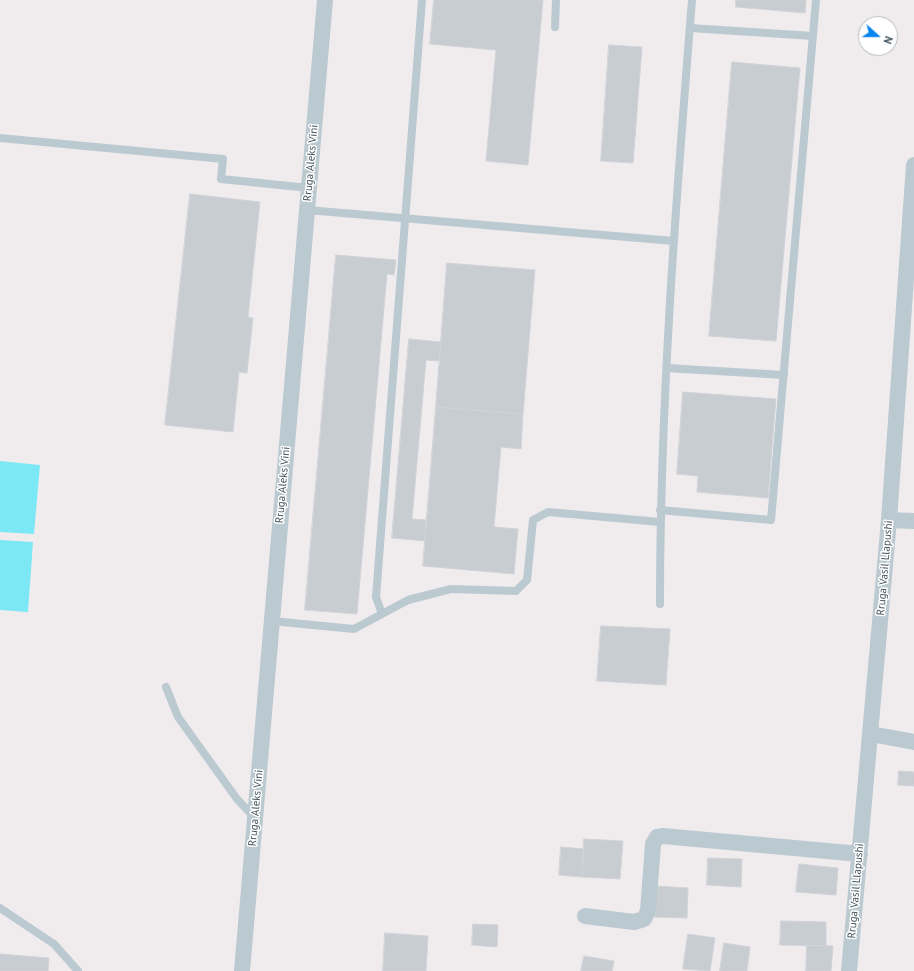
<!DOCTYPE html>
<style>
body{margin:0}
#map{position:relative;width:914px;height:971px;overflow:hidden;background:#f0eced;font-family:"PT Sans",sans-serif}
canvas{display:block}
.north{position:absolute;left:858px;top:16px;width:40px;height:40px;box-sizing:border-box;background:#fff;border:1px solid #b4babe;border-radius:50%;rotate:111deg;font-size:11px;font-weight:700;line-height:16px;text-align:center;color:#43535c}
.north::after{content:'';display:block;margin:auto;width:14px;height:18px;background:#0684f0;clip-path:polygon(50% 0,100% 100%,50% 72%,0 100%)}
</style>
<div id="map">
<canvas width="914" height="971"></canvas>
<div class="north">N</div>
</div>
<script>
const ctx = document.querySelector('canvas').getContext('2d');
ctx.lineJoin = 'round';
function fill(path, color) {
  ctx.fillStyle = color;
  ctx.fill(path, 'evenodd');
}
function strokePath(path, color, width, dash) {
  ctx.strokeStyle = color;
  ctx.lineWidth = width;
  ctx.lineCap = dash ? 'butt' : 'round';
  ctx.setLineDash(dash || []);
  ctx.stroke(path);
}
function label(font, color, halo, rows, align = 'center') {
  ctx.font = font + ' "PT Sans",sans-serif';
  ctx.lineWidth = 3;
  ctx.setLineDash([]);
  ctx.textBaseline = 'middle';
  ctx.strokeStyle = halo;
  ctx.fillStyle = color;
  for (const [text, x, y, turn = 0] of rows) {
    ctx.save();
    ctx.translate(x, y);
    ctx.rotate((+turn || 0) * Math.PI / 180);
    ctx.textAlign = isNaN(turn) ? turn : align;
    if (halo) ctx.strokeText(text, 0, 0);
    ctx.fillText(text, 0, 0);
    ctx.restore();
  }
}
const water = new Path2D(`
 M0 461 40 465 34 534 0 532Z
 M0 540 33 542 28 612 0 610Z`);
const building = new Path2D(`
 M434 0H543L528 165 486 161 496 50 430 44Z
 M736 0H806L805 13 736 7Z
 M609 45 642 47 633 163 601 161Z
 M732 62 800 68 776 341 709 336Z
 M190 194 260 202 248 317 253 318 247 373 239 372 233 432 165 425Z
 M336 255 396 260 394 275 387 274 357 614 305 610Z
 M447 263 535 270 523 414 436 407Z
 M409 339 441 342 439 361 426 360 412 519 426 520 425 541 392 538Z
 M683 392 776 399 768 498 697 492 698 476 677 474Z
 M436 407 523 414 521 449 501 447 494 527 518 529 514 574 423 566Z
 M601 626 670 629 666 685 597 681Z
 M899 771 914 772V786L898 785Z
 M584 839 623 841 620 879 582 877Z
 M561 847 584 849 582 877 559 875Z
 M708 858 742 859 741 887 707 885Z
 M799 864 838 868 836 895 796 892Z
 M656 886 688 888 687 918 655 917Z
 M781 921 826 922V946L780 945Z
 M473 924 498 925 497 947 472 945Z
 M385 933 428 936 426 971H383Z
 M688 934 715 938 710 971 683 969Z
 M724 943 750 947 747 971H720Z
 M807 945 833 946 831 971H806Z
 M0 954 49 958 48 971H0Z
 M584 956 614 961 612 971H581Z`);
const service = new Path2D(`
 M555 27 556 0
 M690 28 813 36
 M0 138 223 159 221 179 309 188
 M307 210 674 241
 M667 368 784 375
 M660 510 771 520 816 0
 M660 604C660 402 676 201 692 0
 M382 614 376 597 422 0
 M272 621 354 629 408 600 451 589 516 591 527 580 533 520 548 512 660 522
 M166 687 178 717 237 799 255 818
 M0 908 54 944 78 971`);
const minor = new Path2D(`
 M889 520 914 521
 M871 734 914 742
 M585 916 634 922 644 919 648 911 653 844 657 837 663 836 860 854
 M242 971 325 0
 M849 971 889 520 914 165`);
const streetNames = [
 ["Rruga Aleks Vini",311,163,-85],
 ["Rruga Aleks Vini",283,485,-85],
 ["Rruga Vasil Llapushi",885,568,-85],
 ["Rruga Aleks Vini",256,808,-85],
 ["Rruga Vasil Llapushi",856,891,-85]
];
fill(water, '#7de8f5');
fill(building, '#c8cdd2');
strokePath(building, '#d0d3d9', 1);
strokePath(service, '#bbc9d1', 8);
strokePath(minor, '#bbc9d1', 16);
label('11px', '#43535c', '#fff', streetNames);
</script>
